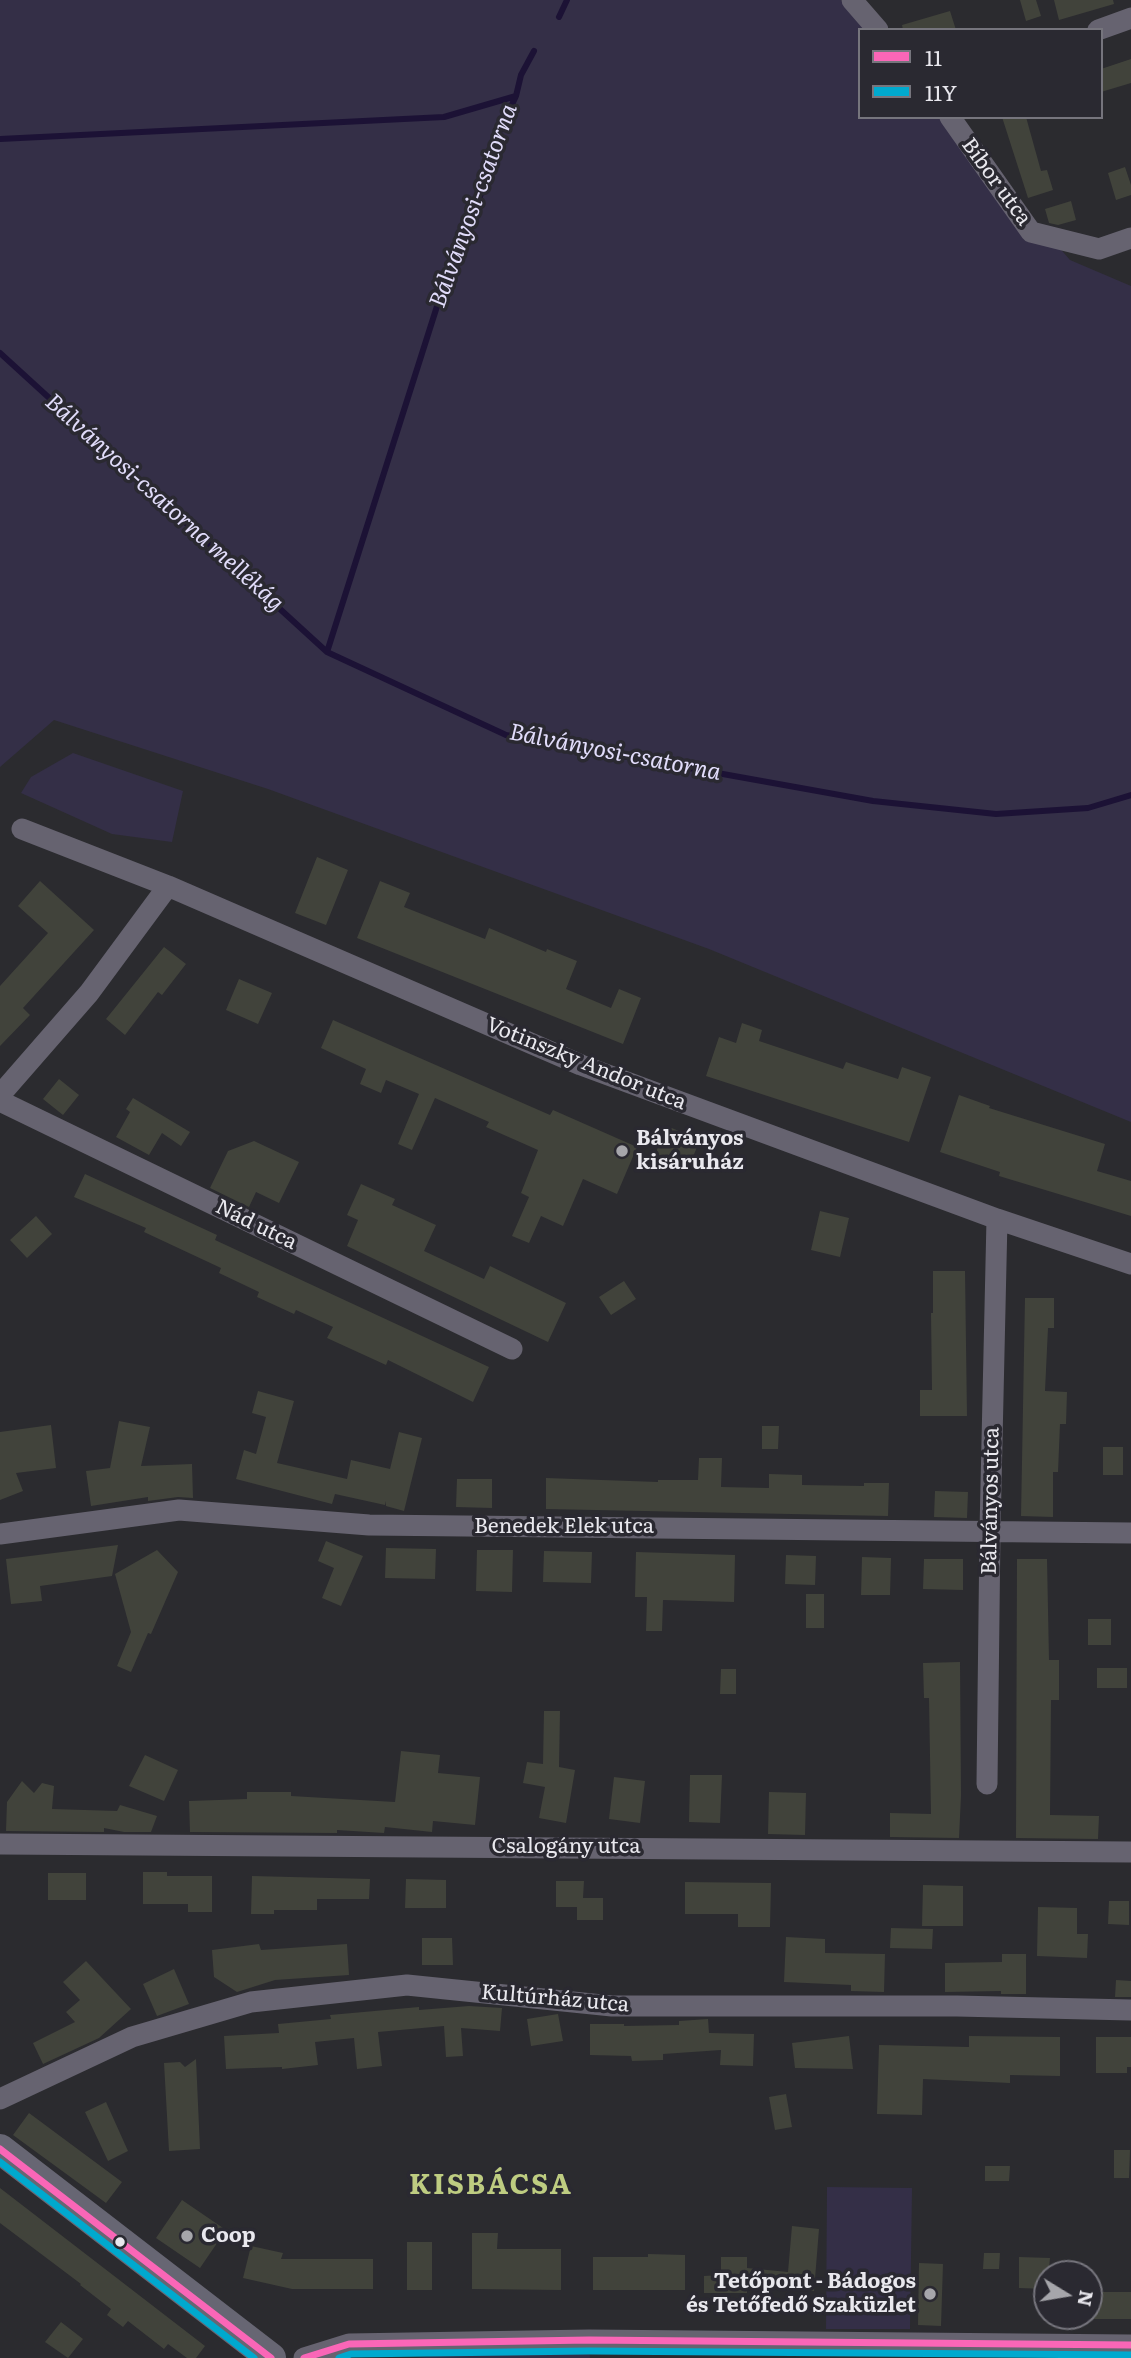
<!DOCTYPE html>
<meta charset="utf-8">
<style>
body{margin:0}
#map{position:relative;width:1131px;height:2358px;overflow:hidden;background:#2b2b2f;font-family:Literata,serif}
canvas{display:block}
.legend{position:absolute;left:858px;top:28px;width:245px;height:91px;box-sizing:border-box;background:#2a2931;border:2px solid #76757d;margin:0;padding:9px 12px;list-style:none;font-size:21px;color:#e9e8ee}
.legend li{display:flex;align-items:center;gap:14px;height:35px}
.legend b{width:35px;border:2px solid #76757d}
.north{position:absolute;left:1033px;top:2260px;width:70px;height:70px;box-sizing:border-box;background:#2a2931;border:2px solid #76757d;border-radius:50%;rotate:101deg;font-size:19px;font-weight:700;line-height:28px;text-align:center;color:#e9e8ee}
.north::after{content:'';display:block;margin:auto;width:24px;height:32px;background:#a6a6ab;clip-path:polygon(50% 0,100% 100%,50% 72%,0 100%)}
</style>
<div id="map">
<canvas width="1131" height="2358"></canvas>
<ul class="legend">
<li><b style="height:9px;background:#fa66b7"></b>11</li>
<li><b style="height:9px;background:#00a9ce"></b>11Y</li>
</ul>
<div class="north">N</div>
</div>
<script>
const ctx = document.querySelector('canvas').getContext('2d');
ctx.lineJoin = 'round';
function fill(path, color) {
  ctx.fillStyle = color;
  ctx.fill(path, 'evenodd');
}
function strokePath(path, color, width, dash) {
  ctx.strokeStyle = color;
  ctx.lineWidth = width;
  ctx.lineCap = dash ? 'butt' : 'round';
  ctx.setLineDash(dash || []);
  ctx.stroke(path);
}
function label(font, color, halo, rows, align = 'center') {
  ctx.font = font + ' Literata,serif';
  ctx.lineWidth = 7;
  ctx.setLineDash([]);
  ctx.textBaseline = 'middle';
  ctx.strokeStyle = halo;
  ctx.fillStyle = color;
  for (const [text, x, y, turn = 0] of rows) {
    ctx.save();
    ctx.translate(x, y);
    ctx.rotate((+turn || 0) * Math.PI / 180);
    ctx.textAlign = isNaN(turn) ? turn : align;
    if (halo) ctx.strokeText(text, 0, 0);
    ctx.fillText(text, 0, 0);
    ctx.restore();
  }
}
const green = new Path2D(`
 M0 0H841L868 30H860V117H945L1070 260 1131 286V1122L709 949 268 789 54 720 0 767Z
 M73 753 183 791 172 842 112 834 21 793 31 777Z
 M827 2187 912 2188 910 2329H826Z
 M589 2340 590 2358H416Z`);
const stream = new Path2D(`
 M559 17 567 0
 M0 139 444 117 516 96
 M0 353 327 652 506 735 873 801 996 814 1088 808 1131 795
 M327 652 446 278 463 245 486 179 494 143 516 96 521 75 534 51`);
const building = new Path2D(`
 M1020 0H1036L1041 16 1026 21Z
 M1054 0H1113L1114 4 1059 20Z
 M950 11 956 30H903L902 25Z
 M1131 59V83L1101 92V69Z
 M1002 117H1026L1041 171 1047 170 1053 190 1028 198Z
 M1125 167 1131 185V195L1116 200 1108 173Z
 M1071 201 1076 220 1058 225 1049 223 1045 209Z
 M317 857 348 870 326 925 295 913Z
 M40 881 94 930 23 1008 30 1015 0 1046V986L48 933 18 906Z
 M380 881 410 893 404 907 485 939 489 928 546 952 547 949 577 961 566 989 611 1008 619 989 641 998 623 1044 357 938Z
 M164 947 186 964 162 995 158 992 125 1035 106 1019Z
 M239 979 272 993 258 1024 226 1010Z
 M333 1020 550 1115 553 1110 637 1147 617 1194 583 1179 563 1226 541 1216 529 1243 512 1236 529 1197 521 1193 538 1150 486 1127 489 1122 435 1098 412 1150 398 1144 419 1094 386 1080 381 1093 360 1084 366 1069 321 1048Z
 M742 1023 762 1030 759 1041 843 1069 846 1062 898 1079 902 1067 931 1077 909 1142 706 1076 719 1037 736 1043Z
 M59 1079 79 1095 63 1115 43 1099Z
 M959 1095 990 1106 989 1108 1105 1144 1097 1171 1131 1181V1216L999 1176 1000 1172 940 1152Z
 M133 1098 190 1132 181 1146 162 1133 149 1155 116 1137 130 1112 126 1109Z
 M667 1126 700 1140 687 1171 654 1157Z
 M254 1141 299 1162 279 1203 256 1192 249 1207 210 1188 228 1151Z
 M85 1174 217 1235 215 1240 489 1367 473 1402 388 1360 386 1365 327 1338 333 1327 296 1310 294 1314 257 1297 259 1292 219 1273 221 1268 144 1232 146 1228 74 1197Z
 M361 1184 395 1199 392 1205 436 1225 424 1251 484 1279 490 1266 566 1303 548 1342 347 1246 358 1220 347 1215Z
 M820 1211 849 1218 840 1257 811 1250Z
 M36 1216 52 1234 27 1258 10 1240Z
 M933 1271H965L967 1416H920V1390H932L931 1313H933Z
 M624 1281 636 1299 611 1315 599 1297Z
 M1025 1298H1054V1328H1048L1045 1391 1067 1392 1066 1424H1060L1058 1472H1053V1517L1021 1516Z
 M258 1391 294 1401 277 1463 347 1479 351 1460 390 1469 399 1432 422 1438 404 1511 386 1506V1501L385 1505 335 1494 332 1504 236 1479 244 1450 256 1454 266 1417 252 1413Z
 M119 1421 150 1427 141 1466 192 1464 193 1498 178 1497 148 1501V1497L91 1506 86 1471 110 1468Z
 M51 1425 56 1468 16 1473 23 1491 0 1500V1432Z
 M762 1426H779L778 1449H762Z
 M1103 1447H1123V1475H1103Z
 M699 1458H722L721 1487 769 1488V1474L802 1475V1485L864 1486V1483H889L888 1516 546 1509V1478L658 1482V1480H698Z
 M457 1479H492V1508L456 1507Z
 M935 1491 968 1492 967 1518 934 1517Z
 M326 1541 363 1556 341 1606 322 1598 334 1568 318 1561Z
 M118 1545 112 1576 40 1586 42 1601 11 1604 6 1559Z
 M386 1548 436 1549 435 1579 385 1578Z
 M157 1550 178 1572 151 1634 148 1633 131 1672 117 1666 131 1632 115 1574Z
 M477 1550H513L512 1592 476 1591Z
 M544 1551 592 1552 591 1583 543 1582Z
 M636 1552 735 1555 734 1602 663 1600 662 1631H646L647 1597H635Z
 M786 1555 816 1556 815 1585 785 1584Z
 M862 1557 891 1558 890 1595H861Z
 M924 1559H963V1590L923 1589Z
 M1017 1559H1047L1049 1660H1059V1700H1051L1050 1815 1099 1816 1098 1839 1016 1838Z
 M806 1594H824V1628H806Z
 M1088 1619H1111V1645H1088Z
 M960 1662 961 1795 959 1838 890 1837V1813L931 1814 929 1698H924L923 1663Z
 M1097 1668H1127V1688H1097Z
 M721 1669H736V1694H720Z
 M544 1711H560L559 1767 575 1770 566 1823 539 1818 545 1787 523 1783 527 1762 543 1764Z
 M401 1751 440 1755 438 1773 480 1777 475 1825 433 1821 432 1832 385 1827 384 1833 337 1830V1833L190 1832 189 1801 247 1799V1792H291V1796L395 1802Z
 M145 1755 178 1770 164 1801 129 1786Z
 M690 1775H722L720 1823 689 1822Z
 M614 1777 645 1781 640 1823 609 1819Z
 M22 1781 34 1793 42 1783 54 1786 52 1809 117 1811 120 1805 157 1816 151 1832H124L104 1828V1832L6 1831 7 1802Z
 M769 1792 806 1793 805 1835 768 1834Z
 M143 1872H167V1876H212V1912H188V1904H143Z
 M48 1873H86V1900H48Z
 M252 1876 370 1879 369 1899H317V1910H274V1914H251Z
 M406 1879 446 1880V1908H405Z
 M556 1881H584L583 1898H603V1920H577V1907H556Z
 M685 1882 771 1883 770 1927H738V1914H685Z
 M923 1885 963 1886V1926H922Z
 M1109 1901H1129V1925L1108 1924Z
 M1038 1907 1077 1908V1934H1088L1087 1958 1037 1956Z
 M891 1928 933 1929 932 1949 890 1948Z
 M786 1937 825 1939V1953L885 1954 884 1992 851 1991V1985L784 1982Z
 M422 1938H452L453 1965H422Z
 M259 1944 261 1950 347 1944 349 1975 275 1980 237 1992 214 1977 212 1950Z
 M1002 1954H1026V1994H1001V1991L945 1992V1963L1002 1962Z
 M86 1961 131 2009 99 2038 43 2064 33 2043 75 2022 66 2012 80 2000 63 1982Z
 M174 1969 189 2004 157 2016 143 1984Z
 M1116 1980 1131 1981V1997H1115Z
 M469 2006 502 2008 500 2031 461 2028 463 2056 446 2057 444 2026 378 2032 382 2066 357 2069 354 2038 315 2042 318 2065 282 2069V2067L226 2069 224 2036 279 2033 278 2024 331 2019 330 2015 419 2007V2010Z
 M558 2014 563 2041 531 2046 527 2019Z
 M708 2019 709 2033 754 2034 753 2066 720 2065 721 2050 663 2054V2060L632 2061 631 2056 590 2055V2024H624V2026L679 2025V2021Z
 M849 2036 853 2069 795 2068 792 2043Z
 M969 2036 1060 2037V2076L1010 2075V2083L923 2079 922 2115 877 2114 879 2045 969 2047Z
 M1096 2037H1131V2067H1127V2073H1096Z
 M196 2059 200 2149 169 2151 164 2063 180 2062 185 2067Z
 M786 2094 792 2127 775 2130 769 2097Z
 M106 2102 128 2151 108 2161 85 2112Z
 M29 2113 122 2182 106 2203 13 2135Z
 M1114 2150H1130L1129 2178H1114Z
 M985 2166H1010L1009 2181H985Z
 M0 2188 205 2346 196 2358H187L168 2344 164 2349 128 2321 123 2327 107 2315 111 2309 80 2285 81 2284 0 2223Z
 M182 2200 226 2230 200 2268 156 2238Z
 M792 2226 819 2229 814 2291 747 2285V2293H704V2276L721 2275V2257H747V2268L788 2272Z
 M472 2233H498L497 2249H561V2290L472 2289Z
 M407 2242H432V2290H407Z
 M251 2246 283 2253 281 2259H373V2289H292L243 2278Z
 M984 2253H1000L999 2269H983Z
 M648 2254 685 2255V2290H593V2257H648Z
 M1019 2257 1050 2258 1047 2289 1019 2288Z
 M919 2263 943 2264 941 2326 918 2325Z
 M1089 2292H1131V2319H1089Z
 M61 2322 83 2339 68 2358 45 2342Z`);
const minor = new Path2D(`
 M852 0 878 30
 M1098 30 1131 18
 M950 117 1031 232 1099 249 1131 238
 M22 829 168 886 581 1065 997 1219 1131 1264
 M0 1095 89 993 168 886
 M0 1101 512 1349
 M0 1534 179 1510 369 1525 1131 1533
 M987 1784 990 1530 997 1219
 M0 1844 1131 1852
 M0 2099 132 2037 251 2002 407 1985 612 2006H957L1131 2010
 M304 2358 349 2344 589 2340 1131 2345`);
const secondary = new Path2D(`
 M0 2149 271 2358`);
const bus1 = new Path2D(`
 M0 2149 271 2358
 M304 2358 349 2344 589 2340 1131 2345`);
const bus2 = new Path2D(`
 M0 2162 254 2358
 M339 2358 351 2354 589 2351 1131 2355`);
const markers = [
 [622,1151,7,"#a6a6ab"],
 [187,2236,7,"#a6a6ab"],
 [120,2242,6,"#e9e8ee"],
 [930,2294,7,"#a6a6ab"]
];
const streetNames = [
 ["Bíbor utca",996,182,54],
 ["Votinszky Andor utca",586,1064,22],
 ["Nád utca",256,1225,26],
 ["Bálványos utca",991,1501,-89],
 ["Benedek Elek utca",564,1527],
 ["Csalogány utca",566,1847],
 ["Kultúrház utca",555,1999,5]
];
const poiNames = [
 ["Bálványos",636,1139],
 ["kisáruház",636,1163],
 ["Coop",201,2236],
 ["Tetőpont - Bádogos",916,2282,"right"],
 ["és Tetőfedő Szaküzlet",916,2306,"right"]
];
const waterNames = [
 ["Bálványosi-csatorna",474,206,-70],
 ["Bálványosi-csatorna mellékág",164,503,42],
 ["Bálványosi-csatorna",615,753,11]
];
const districtNames = [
 ["KISBÁCSA",491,2186]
];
fill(green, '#342f47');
strokePath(stream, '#1c1235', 6);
fill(building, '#41433b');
strokePath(minor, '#666370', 21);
strokePath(secondary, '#676673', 30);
strokePath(bus1, '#fa66b7', 7);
strokePath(bus2, '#00a9ce', 7);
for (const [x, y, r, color] of markers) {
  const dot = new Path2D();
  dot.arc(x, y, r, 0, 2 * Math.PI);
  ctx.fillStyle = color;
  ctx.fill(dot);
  strokePath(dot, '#2a2931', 2.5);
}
label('21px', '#e9e8ee', '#2a2931', streetNames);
label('bold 21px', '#e9e8ee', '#2a2931', poiNames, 'left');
label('italic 23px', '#e1dcfa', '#2a2931', waterNames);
ctx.letterSpacing = '2px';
label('bold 28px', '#becc81', '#2a2931', districtNames);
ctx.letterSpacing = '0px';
</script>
